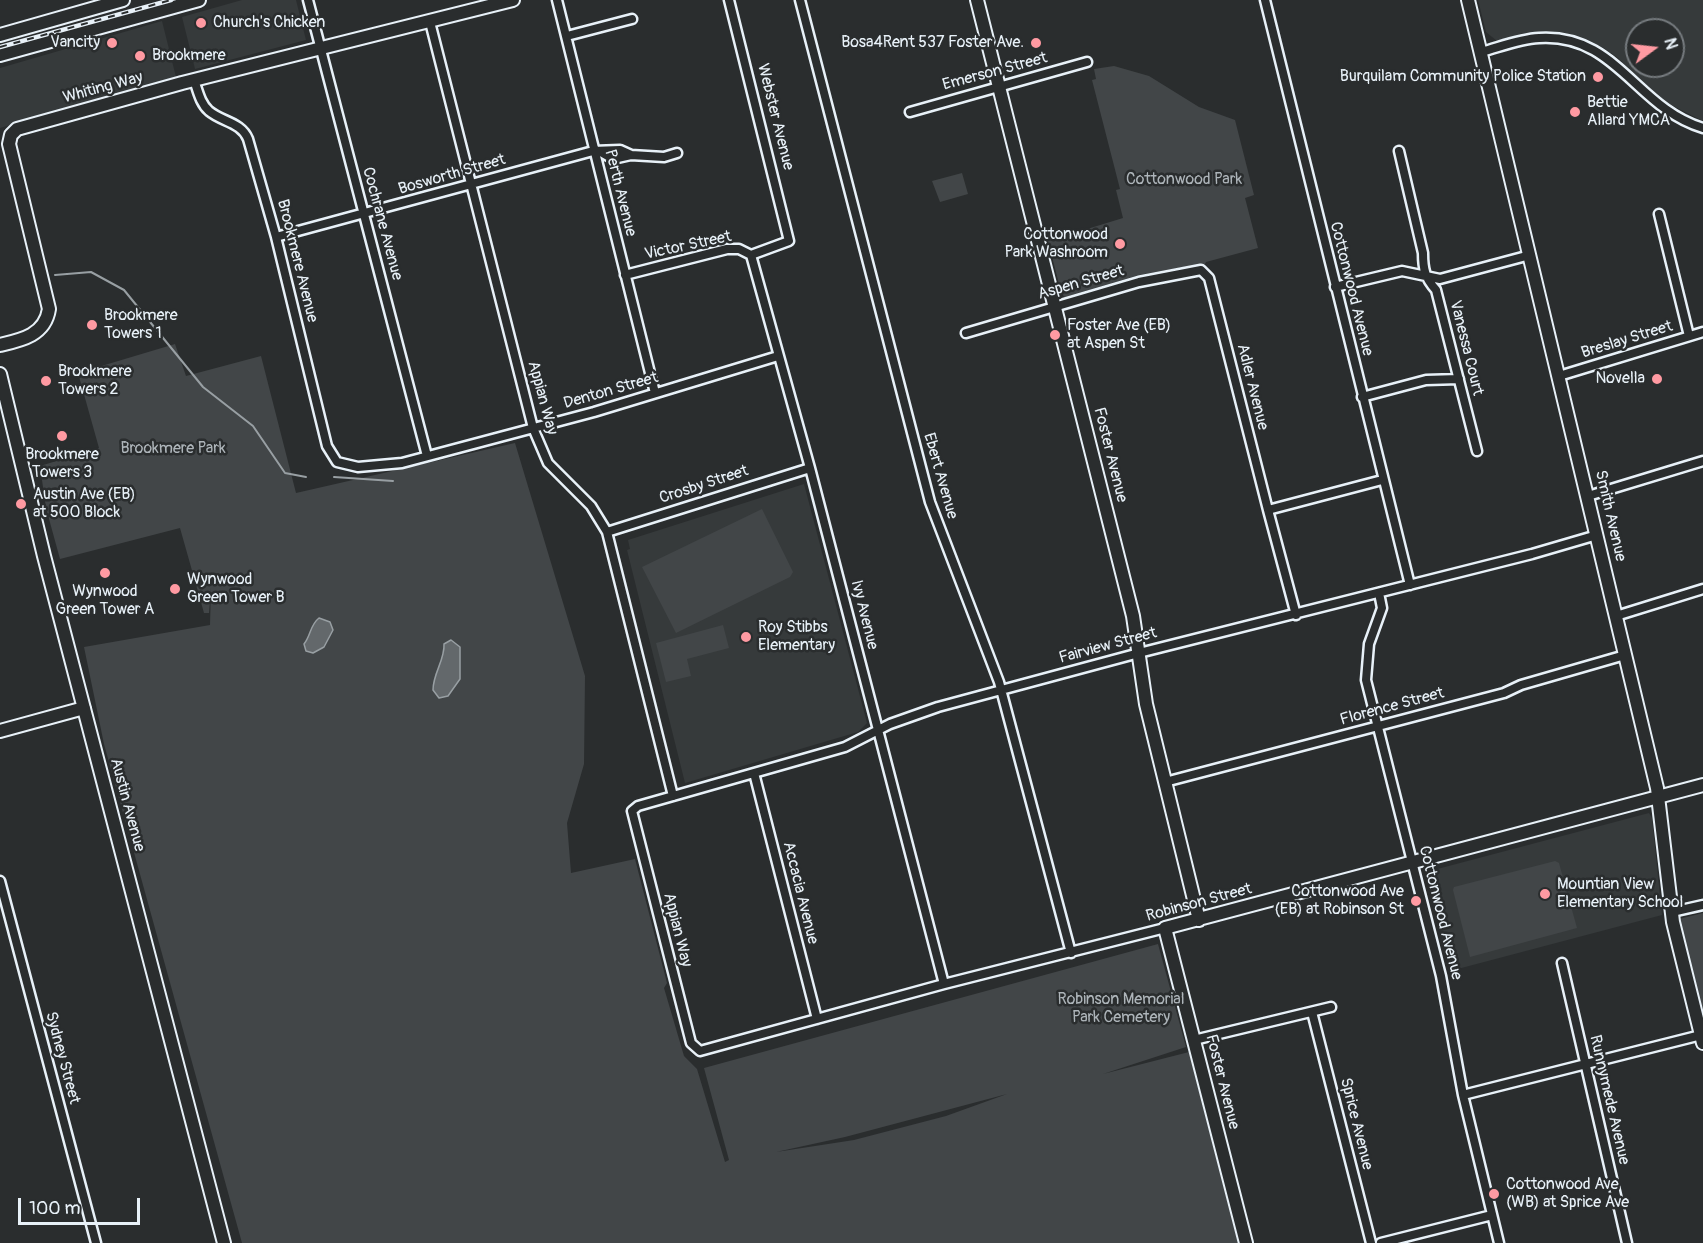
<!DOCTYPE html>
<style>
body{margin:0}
#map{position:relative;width:1703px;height:1243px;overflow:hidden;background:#2a2d2e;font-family:Pangolin,sans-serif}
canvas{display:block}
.north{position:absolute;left:1625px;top:18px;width:60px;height:60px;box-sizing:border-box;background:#2a2d2e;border:2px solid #767b7f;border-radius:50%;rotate:75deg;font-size:16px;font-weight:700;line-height:24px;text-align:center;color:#e8f1f8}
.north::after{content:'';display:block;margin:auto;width:21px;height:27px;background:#ff9aa2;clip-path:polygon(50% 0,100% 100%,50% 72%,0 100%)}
.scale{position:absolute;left:18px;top:1198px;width:122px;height:27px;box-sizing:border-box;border:3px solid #e8f1f8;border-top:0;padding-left:8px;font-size:18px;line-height:21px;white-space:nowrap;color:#e8f1f8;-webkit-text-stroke:4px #2a2d2e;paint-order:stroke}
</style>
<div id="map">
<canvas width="1703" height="1243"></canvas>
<div class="north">N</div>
<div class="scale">100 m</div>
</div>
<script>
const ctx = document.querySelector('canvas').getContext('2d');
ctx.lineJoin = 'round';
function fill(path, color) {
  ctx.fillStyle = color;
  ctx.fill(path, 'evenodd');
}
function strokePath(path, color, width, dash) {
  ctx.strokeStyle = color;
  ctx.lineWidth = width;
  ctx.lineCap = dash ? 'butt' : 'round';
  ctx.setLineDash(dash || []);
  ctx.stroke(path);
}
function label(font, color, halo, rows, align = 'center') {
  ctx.font = font + ' Pangolin,sans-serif';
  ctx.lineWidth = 5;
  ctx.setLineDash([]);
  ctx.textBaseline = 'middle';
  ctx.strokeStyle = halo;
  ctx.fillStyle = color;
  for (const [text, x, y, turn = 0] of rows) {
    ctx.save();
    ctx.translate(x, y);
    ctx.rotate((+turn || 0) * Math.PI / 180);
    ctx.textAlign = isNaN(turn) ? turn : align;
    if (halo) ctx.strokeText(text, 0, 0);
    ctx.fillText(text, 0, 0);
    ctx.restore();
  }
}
const built = new Path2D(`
 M242 0H296L306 40 195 69 182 17Z
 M1478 0H1703V121L1657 98 1618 58 1602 47 1552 32 1524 33 1497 41 1486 32ZM1637 30H1673V66H1637Z
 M162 21 176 77 0 128V68Z
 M804 484 867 723 858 732 685 783 627 550 630 549 628 540Z
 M1649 813 1652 818 1662 915 1450 971 1426 872Z`);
const green = new Path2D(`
 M1114 66 1149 76 1199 107 1235 120 1254 195 1245 198 1258 248 1206 262 1204 266 1195 265 1139 275 1065 297 1058 291 1059 284 1048 241 1123 218 1116 190 1120 189 1092 80 1096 79 1094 69Z
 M962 173 968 194 940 202 932 181Z
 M175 344 186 376 261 356 296 493 515 443 585 676 584 764 567 823 571 873 635 859 667 983 664 988 684 1056 697 1069 725 1162 729 1160 704 1068 1158 944 1186 1047 1103 1074 1189 1052 1238 1243H242L104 744 84 647 210 625 211 588 209 613H204L180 528 60 559 46 508 40 466 99 448 78 373ZM1007 1094 946 1116 854 1140 776 1152 845 1137Z
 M762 509 793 572 790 577 676 633 642 567Z
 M723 625 729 648 687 659 691 676 666 682 656 643Z
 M1555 861 1559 863 1577 928 1470 957 1453 890 1454 887Z
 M1703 913V1017L1679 919Z`);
const water = new Path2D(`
 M319 618 330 622 333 630 324 647 313 653 306 651 304 644C311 635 310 625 319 618Z
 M451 640 460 647V679L448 696 439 698 433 690C433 673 445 660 444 644Z`);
const stream = new Path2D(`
 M55 275 91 272 124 290 203 387 253 426 285 473 306 477
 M334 477 393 481`);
const street = new Path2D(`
 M308 0 427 456
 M557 0 655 393
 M800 0 930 502 999 682 1071 953
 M1265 0 1410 585
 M430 22 533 428 548 463 591 506 607 532 673 796
 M567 36 632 19
 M1481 52C1500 47 1519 39 1539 38 1616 33 1636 108 1703 128
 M194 80C198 91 200 103 209 111 222 122 241 122 248 139L276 237 327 446 337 462 358 467 402 463 594 412 778 356
 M910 112 1087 62
 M1399 151 1423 253C1423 269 1425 278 1436 290L1477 451
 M601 152 613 159 631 155
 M1659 214 1689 336
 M276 237 593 151 620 150 631 155 664 157 677 153
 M751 255 810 468 944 984
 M625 275 727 249H739L751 255 789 241 729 0
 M1335 287 1402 271 1440 279 1530 255
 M966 333 1139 282 1201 270 1209 278 1268 510 1382 480
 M1559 376 1703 332
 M1362 397 1426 380 1459 379
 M1588 496 1703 461
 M1268 510 1296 615
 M607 532 810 468
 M1379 593 1382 608 1369 644 1366 680 1441 976 1463 1095 1499 1243
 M1616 616 1703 589
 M754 773 817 1019
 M1165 782 1504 693 1521 685 1625 655
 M0 881 96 1243
 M1672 912 1703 905
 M1165 928 944 984 700 1051 691 1043 632 811 638 806 845 747 890 724 938 707 1139 653 1532 554 1597 535
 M1562 963 1627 1243
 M1312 1012 1371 1243
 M1194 1040 1331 1007
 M1463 1095 1701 1035
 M1381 1243 1492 1215`);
const secondary = new Path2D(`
 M977 0 1133 616 1146 704 1199 920
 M1468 0 1657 788 1673 922 1703 1043
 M0 35 123 0
 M0 55 199 0
 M0 345C22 340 45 335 49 309L9 144 11 135 17 129 182 83 513 0
 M0 374 44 556 224 1243
 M0 731 84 708
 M1246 1243 1165 928 1703 785`);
const rail = new Path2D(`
 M0 47 171 0`);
const markers = [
 [201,23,6,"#ff9aa2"],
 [112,43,6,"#ff9aa2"],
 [1036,43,6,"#ff9aa2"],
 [140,56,6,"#ff9aa2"],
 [1598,77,6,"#ff9aa2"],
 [1575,112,6,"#ff9aa2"],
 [1120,244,6,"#ff9aa2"],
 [92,325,6,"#ff9aa2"],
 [1055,335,6,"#ff9aa2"],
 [1657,379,6,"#ff9aa2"],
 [46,381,6,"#ff9aa2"],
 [62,436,6,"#ff9aa2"],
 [21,504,6,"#ff9aa2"],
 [105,573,6,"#ff9aa2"],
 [175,589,6,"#ff9aa2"],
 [746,637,6,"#ff9aa2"],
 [1545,894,6,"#ff9aa2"],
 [1416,901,6,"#ff9aa2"],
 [1494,1194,6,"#ff9aa2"]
];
const poiNames = [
 ["Church's Chicken",213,23],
 ["Vancity",100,43,"right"],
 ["Bosa4Rent 537 Foster Ave.",1024,43,"right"],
 ["Brookmere",152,56],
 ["Burquilam Community Police Station",1586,77,"right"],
 ["Bettie",1587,103],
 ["Allard YMCA",1587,121],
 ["Cottonwood",1108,235,"right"],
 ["Park Washroom",1108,253,"right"],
 ["Brookmere",104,316],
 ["Towers 1",104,334],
 ["Foster Ave (EB)",1067,326],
 ["at Aspen St",1067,344],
 ["Brookmere",58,372],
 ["Towers 2",58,390],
 ["Novella",1645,379,"right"],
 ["Brookmere",62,455,"center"],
 ["Towers 3",62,473,"center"],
 ["Austin Ave (EB)",33,495],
 ["at 500 Block",33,513],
 ["Wynwood",187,580],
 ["Green Tower B",187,598],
 ["Wynwood",105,592,"center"],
 ["Green Tower A",105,610,"center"],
 ["Roy Stibbs",758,628],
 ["Elementary",758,646],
 ["Mountian View",1557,885],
 ["Elementary School",1557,903],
 ["Cottonwood Ave",1404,892,"right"],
 ["(EB) at Robinson St",1404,910,"right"],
 ["Cottonwood Ave",1506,1185],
 ["(WB) at Sprice Ave",1506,1203]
];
const streetNames = [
 ["Emerson Street",995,72,-15],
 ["Whiting Way",103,88,-15],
 ["Webster Avenue",775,117,76],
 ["Bosworth Street",452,175,-16],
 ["Perth Avenue",620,193,76],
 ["Cochrane Avenue",382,224,75],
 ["Victor Street",688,246,-12],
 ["Brookmere Avenue",297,261,76],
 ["Aspen Street",1081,283,-16],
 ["Cottonwood Avenue",1351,289,76],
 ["Breslay Street",1627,340,-17],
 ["Vanessa Court",1466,348,76],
 ["Adler Avenue",1252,387,76],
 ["Denton Street",611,391,-16],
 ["Appian Way",542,398,75],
 ["Foster Avenue",1110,455,76],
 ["Ebert Avenue",940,476,74],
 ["Crosby Street",704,485,-18],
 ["Smith Avenue",1610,516,77],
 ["Ivy Avenue",864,615,76],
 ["Fairview Street",1108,646,-15],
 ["Florence Street",1392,707,-15],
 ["Austin Avenue",127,805,75],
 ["Accacia Avenue",800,893,76],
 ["Robinson Street",1199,903,-15],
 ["Cottonwood Avenue",1440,913,76],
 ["Appian Way",677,930,76],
 ["Sydney Street",62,1058,75],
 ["Foster Avenue",1222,1082,76],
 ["Runnymede Avenue",1609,1100,77],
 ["Sprice Avenue",1356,1124,76]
];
const parkNames = [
 ["Cottonwood Park",1184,180],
 ["Brookmere Park",173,449],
 ["Robinson Memorial",1121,1000],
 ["Park Cemetery",1121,1018]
];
fill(built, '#363a3b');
fill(green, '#424648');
fill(water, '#63686b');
strokePath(water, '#989fa3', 1.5);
strokePath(stream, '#989fa3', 2);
strokePath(street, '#e8f1f8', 13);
strokePath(secondary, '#e8f1f8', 16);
strokePath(street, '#2a2d2e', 8);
strokePath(secondary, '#2a2d2e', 12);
strokePath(rail, '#e8f1f8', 4.5);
strokePath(rail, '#2a2d2e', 2, [7]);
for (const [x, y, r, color] of markers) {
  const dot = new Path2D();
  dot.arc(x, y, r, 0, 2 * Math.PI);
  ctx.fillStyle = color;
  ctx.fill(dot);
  strokePath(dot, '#2a2d2e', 2);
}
label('16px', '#e8f1f8', '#2a2d2e', poiNames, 'left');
label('16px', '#e8f1f8', '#2a2d2e', streetNames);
label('16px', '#aeb5ba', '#2a2d2e', parkNames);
</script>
